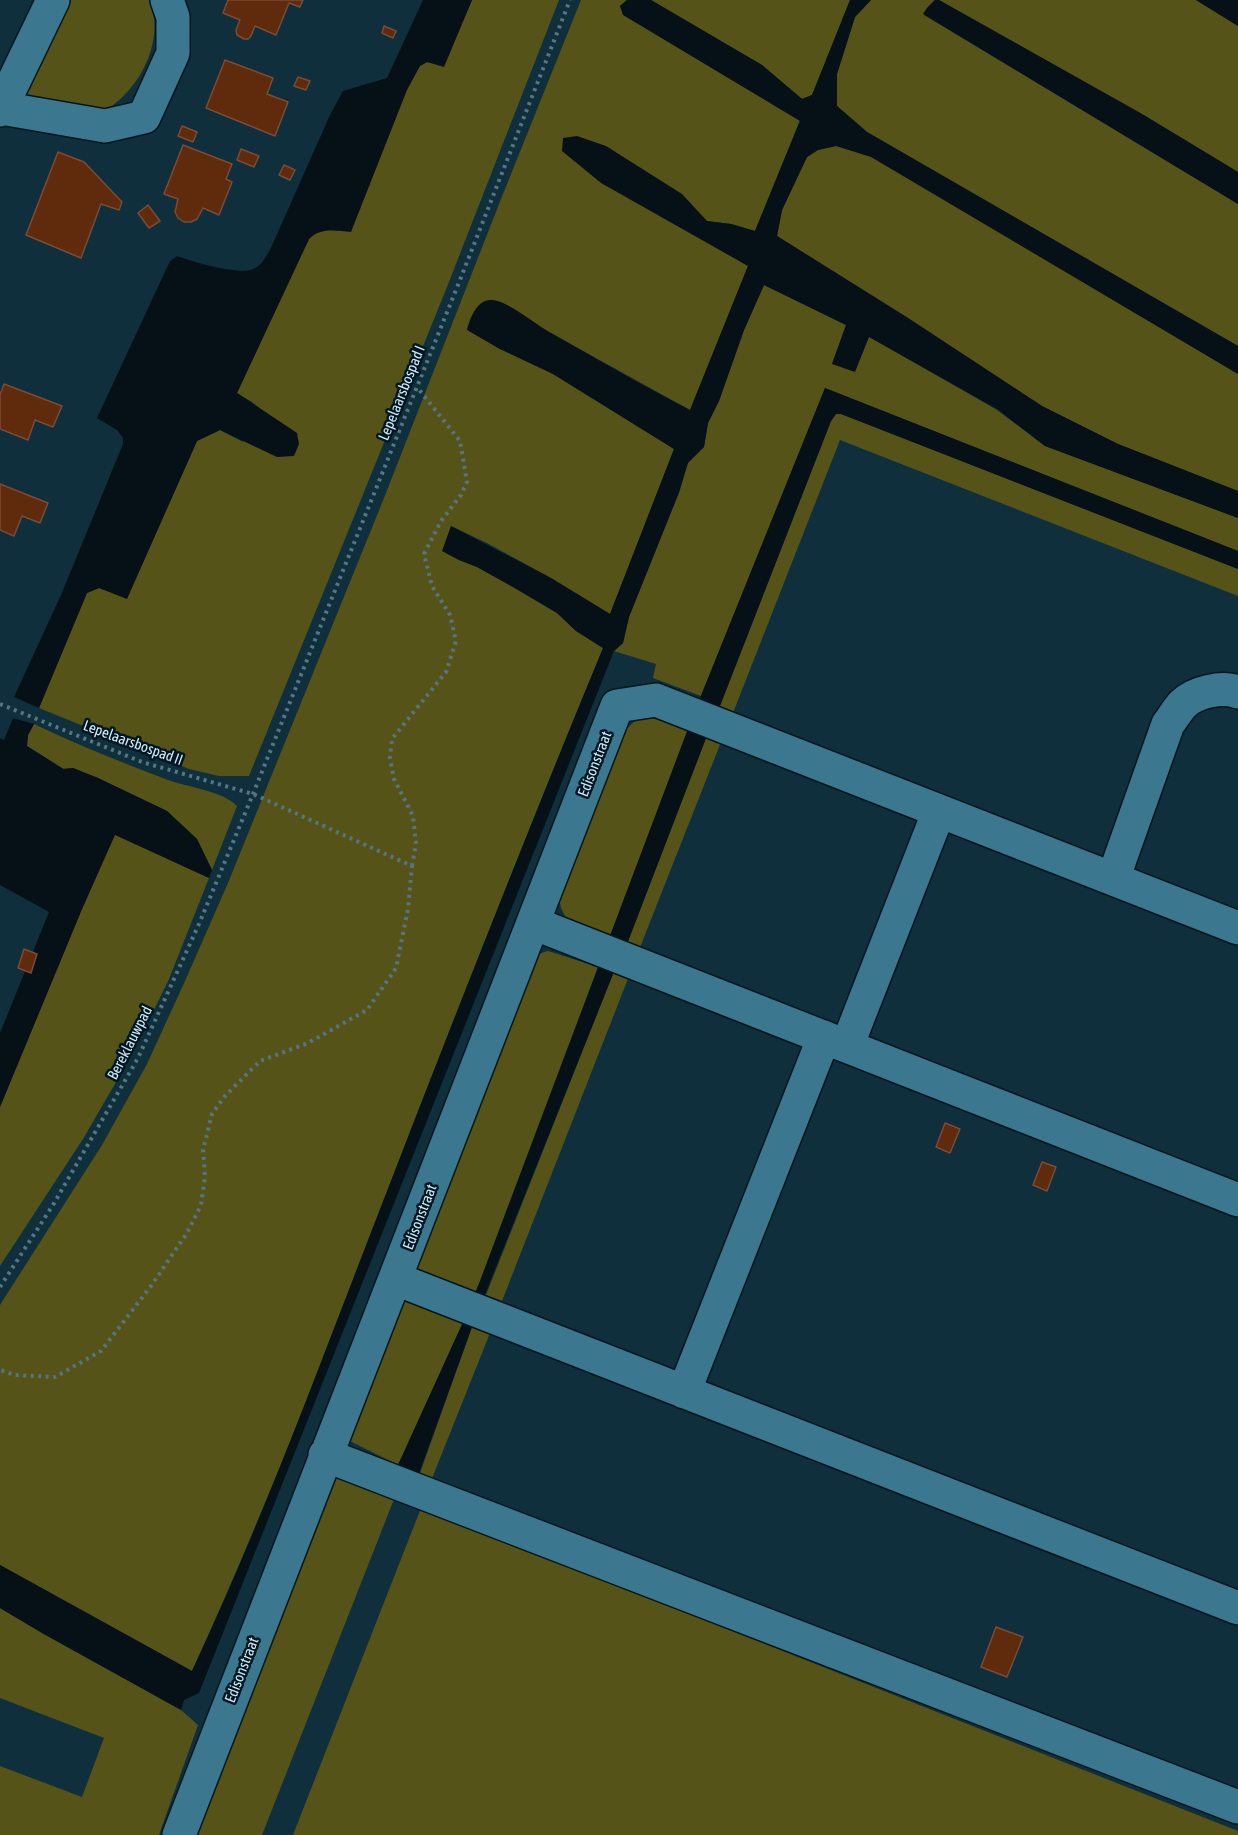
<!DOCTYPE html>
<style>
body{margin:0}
canvas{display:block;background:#0e2f3b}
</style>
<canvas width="1238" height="1835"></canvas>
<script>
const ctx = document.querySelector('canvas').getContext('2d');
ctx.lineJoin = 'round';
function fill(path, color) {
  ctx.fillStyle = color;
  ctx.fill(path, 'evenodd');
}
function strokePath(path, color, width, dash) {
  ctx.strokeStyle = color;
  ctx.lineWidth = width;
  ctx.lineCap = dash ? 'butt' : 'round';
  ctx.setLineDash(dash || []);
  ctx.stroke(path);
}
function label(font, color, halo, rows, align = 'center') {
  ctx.font = font + ' "Asap Condensed",sans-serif';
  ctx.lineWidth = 5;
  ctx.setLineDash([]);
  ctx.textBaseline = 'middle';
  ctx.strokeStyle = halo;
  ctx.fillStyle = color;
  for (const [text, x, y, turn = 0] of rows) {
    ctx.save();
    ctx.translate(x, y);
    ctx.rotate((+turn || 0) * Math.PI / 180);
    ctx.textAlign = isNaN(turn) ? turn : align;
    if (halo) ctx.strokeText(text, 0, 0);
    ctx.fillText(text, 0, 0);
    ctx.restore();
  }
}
const green = new Path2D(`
 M69 0H149C150 6 153 12 154 18 158 54 135 92 106 110L23 98Z
 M472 0H559L447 287 249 776H219L189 769 39 708 87 593 99 588 127 598 197 441 220 430 243 442 268 415 252 402 237 393 309 239 315 233 325 230 420 66 427 62 444 66Z
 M581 0H627L620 6 624 15 800 120 755 231 731 224 707 221 697 211 714 246 748 266 690 410 549 332 501 302 498 348 553 374 674 449 610 614 551 578 487 543 451 526 443 551 459 560 477 567 513 587 557 613 576 631 603 648C539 803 477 959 416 1116 345 1302 275 1490 192 1671L0 1565V1305L102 1145 147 1064 185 981 228 883 384 498 501 199Z
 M651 0H850L812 95 802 99 762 65Z
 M871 0H935L927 8 924 15 1238 204V346L867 132 837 106V74L855 17Z
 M939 0H1196L1238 26V172L1142 114Z
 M836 146 871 156 1238 374V491L1118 444 1042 406 908 318 777 236 782 210 807 157 818 150Z
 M764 285 846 325 832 364 868 336 997 410 1045 446 1238 518V551L825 388 701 696 653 678 656 664 614 651 623 643 629 617 679 493 688 462 704 447 708 423 719 401 744 330Z
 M836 414H841L1238 569V596L840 440 731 718 718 711 831 421Z
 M652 718 666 721 688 730 608 942 568 922 561 908 558 893 615 740 636 720Z
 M34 724C78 745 123 763 168 780 187 787 223 791 237 806L212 870 197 839 167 811 98 778 73 768 64 769 27 746 28 735Z
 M708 733 723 737 639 950 627 944Z
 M115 834 209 878 169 979 134 1051 83 1139 0 1266V1107L82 909Z
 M548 951 598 967 480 1281 464 1320 398 1465 342 1437 527 957Z
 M615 969 631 971 502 1301 486 1295Z
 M472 1327 490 1333 431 1481 419 1476Z
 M336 1466 398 1489 262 1835H188Z
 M421 1508 1238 1831V1835H293Z
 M0 1608 42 1633 181 1710 198 1725 159 1835H0V1766L82 1797 104 1738 0 1698Z`);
const water = new Path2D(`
 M423 0H472L444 67 427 62 420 66 407 90 351 232C336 231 321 227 309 239L237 393 297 433 299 444 294 456 277 457 220 430 197 441 127 599 99 588 87 593 39 708 14 697 61 595 123 444V438L117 430 97 418 170 261 177 256C193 262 235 274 251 270 261 267 265 258 270 250L330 115 343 91 387 78Z
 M627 0H651L762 65 802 99 812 95 850 0H871L855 17 837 74V106L867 132 1238 346V374L871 157 836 146 818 150 807 157 782 210 777 236 908 318 1042 406 1118 444 1238 491V518L1045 446 997 409 869 337 855 372 832 364 846 325 764 285 744 330 719 401 708 423 704 447 688 463 679 492 629 617 623 643 614 651 199 1693 184 1700 181 1710 42 1633 0 1608V1565L192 1671C258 1531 312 1385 368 1240 445 1042 522 844 603 648L576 631 557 613 513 587 477 567 459 560 442 551 451 526 551 578 610 614 674 449 553 374 498 348 467 330C470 319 476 300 491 300 507 300 536 325 551 333 597 359 643 386 690 410L748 266 601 183 562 151 563 138 577 136 606 146 682 194 707 221 731 224 755 231 800 121 623 15 620 6Z
 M935 0H939L1142 114 1238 172V204L923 14 927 8Z
 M1196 0H1238V26Z
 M825 388 1238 551V569L841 414H836L831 421 718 711 698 703Z
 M13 718 34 724 28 735 27 746 63 769 73 768 98 778 167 811 197 839 212 870 209 878 115 835 82 909 0 1107V1033L49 912 0 885V738L4 740Z
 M689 726 708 733 627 944 615 969 472 1327 418 1476 398 1465 464 1320 480 1281Z`);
const building = new Path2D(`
 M228 0H303L300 7 289 3 276 35 255 26 251 36 248 39H244L237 35 236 30 240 20 223 13Z
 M384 26 396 31 393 38 382 33Z
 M225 60 273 78 267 94 288 102 275 136 206 108Z
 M298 77 310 81 306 90 294 86Z
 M182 126 197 132 193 142 178 136Z
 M183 145 232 164 226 179 232 182 219 215 203 208 197 219 191 222H184L178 218 175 212 178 199 164 194Z
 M241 149 259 156 254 167 237 160Z
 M58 152 84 162 122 202 119 210 101 204 81 258 26 235Z
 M284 165 295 170 290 180 279 175Z
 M148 205 160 221 149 228 138 213Z
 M4 384 62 406 53 427 35 420 28 440 0 429V395Z
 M0 484 48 503 40 523 22 516 14 536 0 530Z
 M24 949 37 954 31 973 18 968Z
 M945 1123 960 1129 950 1153 936 1147Z
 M1042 1162 1056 1167 1047 1191 1033 1185Z
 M996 1627 1023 1637 1007 1677 981 1667Z`);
const path = new Path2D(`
 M0 704 142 762 253 794 412 866 408 909 396 968 367 1010 308 1043 260 1061 225 1096 212 1114 203 1150 205 1176 201 1205 187 1233 151 1286 101 1351 55 1377 15 1375 0 1370
 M412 866 416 844 413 816 394 779 390 758 392 739 446 672 456 641 450 615 432 586 424 554 441 521 461 495 467 482 460 441 417 387
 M0 1287 53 1205 138 1058 199 924 253 794 460 280 570 0`);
const minor = new Path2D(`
 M1 108 105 126 144 117 173 53V17L167 0
 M0 110 53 0
 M1113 879 1168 724C1173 718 1177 710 1183 704 1195 692 1222 686 1238 692
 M533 923 1238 1200
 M847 1046 939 811
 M396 1279 1238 1608
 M684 1392 824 1037
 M325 1455 1238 1807
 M179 1835 617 706 656 700 1238 928`);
const streetNames = [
 ["Lepelaarsbospad I",402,393,-68],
 ["Lepelaarsbospad II",133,743,20],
 ["Edisonstraat",595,764,-69],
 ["Bereklauwpad",130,1043,-63],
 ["Edisonstraat",420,1217,-69],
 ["Edisonstraat",242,1670,-69]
];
fill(green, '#565319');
fill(water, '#051116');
fill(building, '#602a0d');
strokePath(building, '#7a4b35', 1.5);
strokePath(minor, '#04161d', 36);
strokePath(path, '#557581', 4, [3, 4.5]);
strokePath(minor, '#3b788f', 33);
label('15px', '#cdebf8', '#001620', streetNames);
</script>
